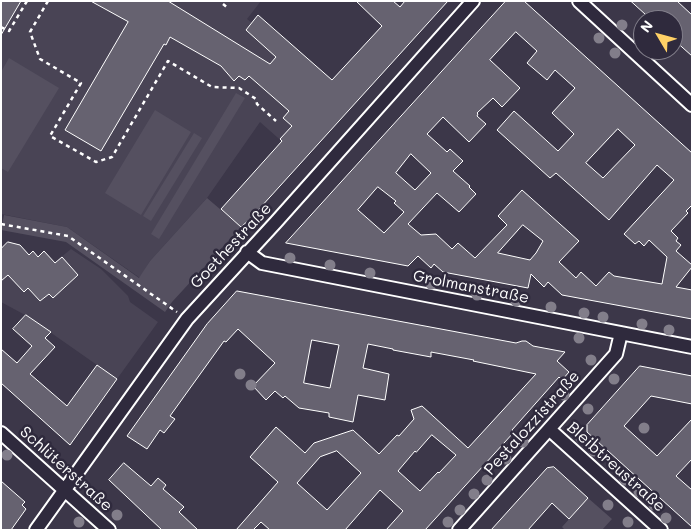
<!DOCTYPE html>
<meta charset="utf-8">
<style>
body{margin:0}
#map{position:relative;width:693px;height:531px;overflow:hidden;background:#3c3749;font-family:Mali,sans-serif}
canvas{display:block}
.frame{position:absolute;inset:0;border:2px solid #fff;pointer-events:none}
.north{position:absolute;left:633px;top:10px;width:50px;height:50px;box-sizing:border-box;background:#2f2a3d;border:1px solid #827f8b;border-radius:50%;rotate:307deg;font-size:14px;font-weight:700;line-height:20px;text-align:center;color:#fff}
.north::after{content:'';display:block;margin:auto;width:18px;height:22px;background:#ffd166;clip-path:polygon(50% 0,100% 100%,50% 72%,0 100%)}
</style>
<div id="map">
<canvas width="693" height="531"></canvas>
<div class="frame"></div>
<div class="north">N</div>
</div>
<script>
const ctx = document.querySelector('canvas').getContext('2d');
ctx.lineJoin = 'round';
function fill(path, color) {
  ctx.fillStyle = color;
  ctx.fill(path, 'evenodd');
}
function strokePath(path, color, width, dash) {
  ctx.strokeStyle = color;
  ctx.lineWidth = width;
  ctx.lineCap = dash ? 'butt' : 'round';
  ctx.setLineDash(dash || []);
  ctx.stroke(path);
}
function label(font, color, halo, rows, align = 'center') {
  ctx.font = font + ' Mali,sans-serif';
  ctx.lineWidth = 5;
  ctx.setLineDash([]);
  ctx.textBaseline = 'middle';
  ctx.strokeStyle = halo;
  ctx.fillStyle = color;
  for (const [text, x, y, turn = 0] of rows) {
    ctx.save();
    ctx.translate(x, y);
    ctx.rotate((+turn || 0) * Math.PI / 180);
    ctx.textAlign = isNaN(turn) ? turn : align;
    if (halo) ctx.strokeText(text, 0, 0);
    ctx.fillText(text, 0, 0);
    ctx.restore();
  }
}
const built = new Path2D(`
 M1 1H261L247 19 252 23 258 15 323 73 331 81 342 70 365 92 303 160 260 122 207 198 150 261 140 278 67 227 1 214Z
 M8 242 20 245 29 254H30L33 251 38 257 44 251 55 262 71 249 101 269 128 296 130 302 158 322 117 379 27 316 1 302V247H3Z`);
const green = new Path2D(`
 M9 58 59 88 8 172 1 168V72Z
 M236 93 245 98 159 239 151 234Z
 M155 110 191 132 141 215 105 193Z
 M194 133 202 138 151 221 143 216Z
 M207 198 241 227 172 302 165 312 66 242 1 230 4 215 67 227 139 278 150 261Z
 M588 498 612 519 602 530H565L562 527Z`);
const building = new Path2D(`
 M1 1H21L1 35Z
 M91 1H168L270 64 276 57 246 30 258 15 332 80 382 26 356 1H393L400 7 405 1H448L250 219 241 227 221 209 282 141 280 139 292 126 283 118 289 111 249 76 245 80 239 76 234 81 221 66 170 37 166 45 164 44 101 151 65 130 128 22Z
 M506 1H524L692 153V205L686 211 688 213 671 231 678 238 676 241 681 245 676 251 692 265V267L676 287 692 290V319L562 295 548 282 544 287 531 274 528 288 443 272 434 264 431 268 418 256 408 266 286 243ZM516 32 537 51 527 63 547 80 555 70 575 88 552 113 574 134 558 151 514 111 497 130 550 178 556 173 609 220 657 165 674 180 624 234 635 244 639 241 644 246 649 240 667 257 662 284 614 276 609 272 596 286 581 272 576 278 559 262 579 241 522 190 498 216 507 225 475 258 458 243 452 249 436 234 421 235 408 224 437 193 459 212 476 194 469 187 470 186 453 171 463 161 450 149 447 152 427 134 443 117 469 142 486 124 477 116 478 114 477 113 493 98 502 107 520 88 490 60ZM618 129 635 145 603 178 586 163ZM411 154 431 173 415 190 396 173ZM378 187 396 201 394 203 404 212 384 233 358 210ZM523 225 543 241 536 253 530 260 498 253Z
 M631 1H677L692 15V56L673 39V20H652Z
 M8 242 20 245 29 255 33 251 38 257 44 251 55 263 62 257 78 275 53 298 49 294 40 301 28 288 24 292 8 275 1 281V249Z
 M237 291 516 343 522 341H526L533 346 565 352 557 361 569 372 562 380 559 377 512 430 514 432 425 530H386L403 511 380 490 345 530H270L261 522 253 530H236L278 482 250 457 276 427 305 453 314 443 353 430 379 454 397 435 399 436 414 419 411 410 422 406 468 448 536 374 473 361 474 360 431 352V357L393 350V349L368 344 363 368 389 374 385 400 358 395 353 422 329 417V413L299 408 285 396 283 398 275 391 266 400 253 386 275 363 238 329 226 342 224 341 170 416 175 419 164 433 160 430 147 449 127 436 207 324ZM312 340 339 345 330 388 304 383ZM432 435 456 455 439 473 438 472 420 491 398 471 415 451 416 452ZM337 451 361 473 327 510 297 483 320 457Z
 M26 315 51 332 45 338 55 347 30 374 67 406 97 365 117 379 70 445 1 383V349L17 363 32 346 13 329Z
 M640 366 692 376V404L651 396 624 426 657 456 692 419V459L676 476 692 490V527L587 432V425Z
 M124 463 151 486 158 478 166 485 163 489 184 507 179 512 198 530H162L109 480Z
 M554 467 588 498 569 519 552 503 528 530H491L547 468Z
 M1 481 25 502 22 505 26 509 11 530H1Z`);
const path = new Path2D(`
 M48 1 30 32 40 59 81 83 50 136 96 162 112 157 168 61 212 87 239 88 256 99 257 104 276 121
 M223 4 229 9
 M1 27 9 31 27 1
 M1 224 68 236 177 312`);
const minor = new Path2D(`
 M579 1 692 105
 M247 252 262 263 692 347
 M549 429 661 530
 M1 433 109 530
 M36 530 187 319 276 222 473 1
 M459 530 616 354 621 333`);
const trees = [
 [622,25],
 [599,38],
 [615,53],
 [290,258],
 [330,265],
 [370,273],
 [431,284],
 [477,295],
 [516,301],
 [551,307],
 [584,313],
 [603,317],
 [642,324],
 [669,330],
 [579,338],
 [591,360],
 [240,374],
 [614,379],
 [251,385],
 [564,395],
 [588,409],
 [644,428],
 [581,438],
 [523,442],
 [594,451],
 [7,455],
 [506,459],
 [487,480],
 [625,480],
 [639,492],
 [474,494],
 [608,505],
 [654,505],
 [460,510],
 [117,515],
 [666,518],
 [79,522],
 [448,522],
 [628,522]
];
const streetNames = [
 ["Goethestraße",231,246,-47],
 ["Grolmanstraße",471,287,11],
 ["Pestalozzistraße",532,423,-48],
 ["Bleibtreustraße",616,467,42],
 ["Schlüterstraße",66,469,42]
];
fill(built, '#494455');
fill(green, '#555060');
fill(building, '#666270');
strokePath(building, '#fff', 1);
strokePath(minor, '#fff', 16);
strokePath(path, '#fff', 2.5, [4, 4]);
strokePath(minor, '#2f2a3d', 12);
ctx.fillStyle = '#827e8a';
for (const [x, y] of trees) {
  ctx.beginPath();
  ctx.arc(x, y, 5.5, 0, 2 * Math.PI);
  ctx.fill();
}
label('16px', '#fff', '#2f2a3d', streetNames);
</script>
